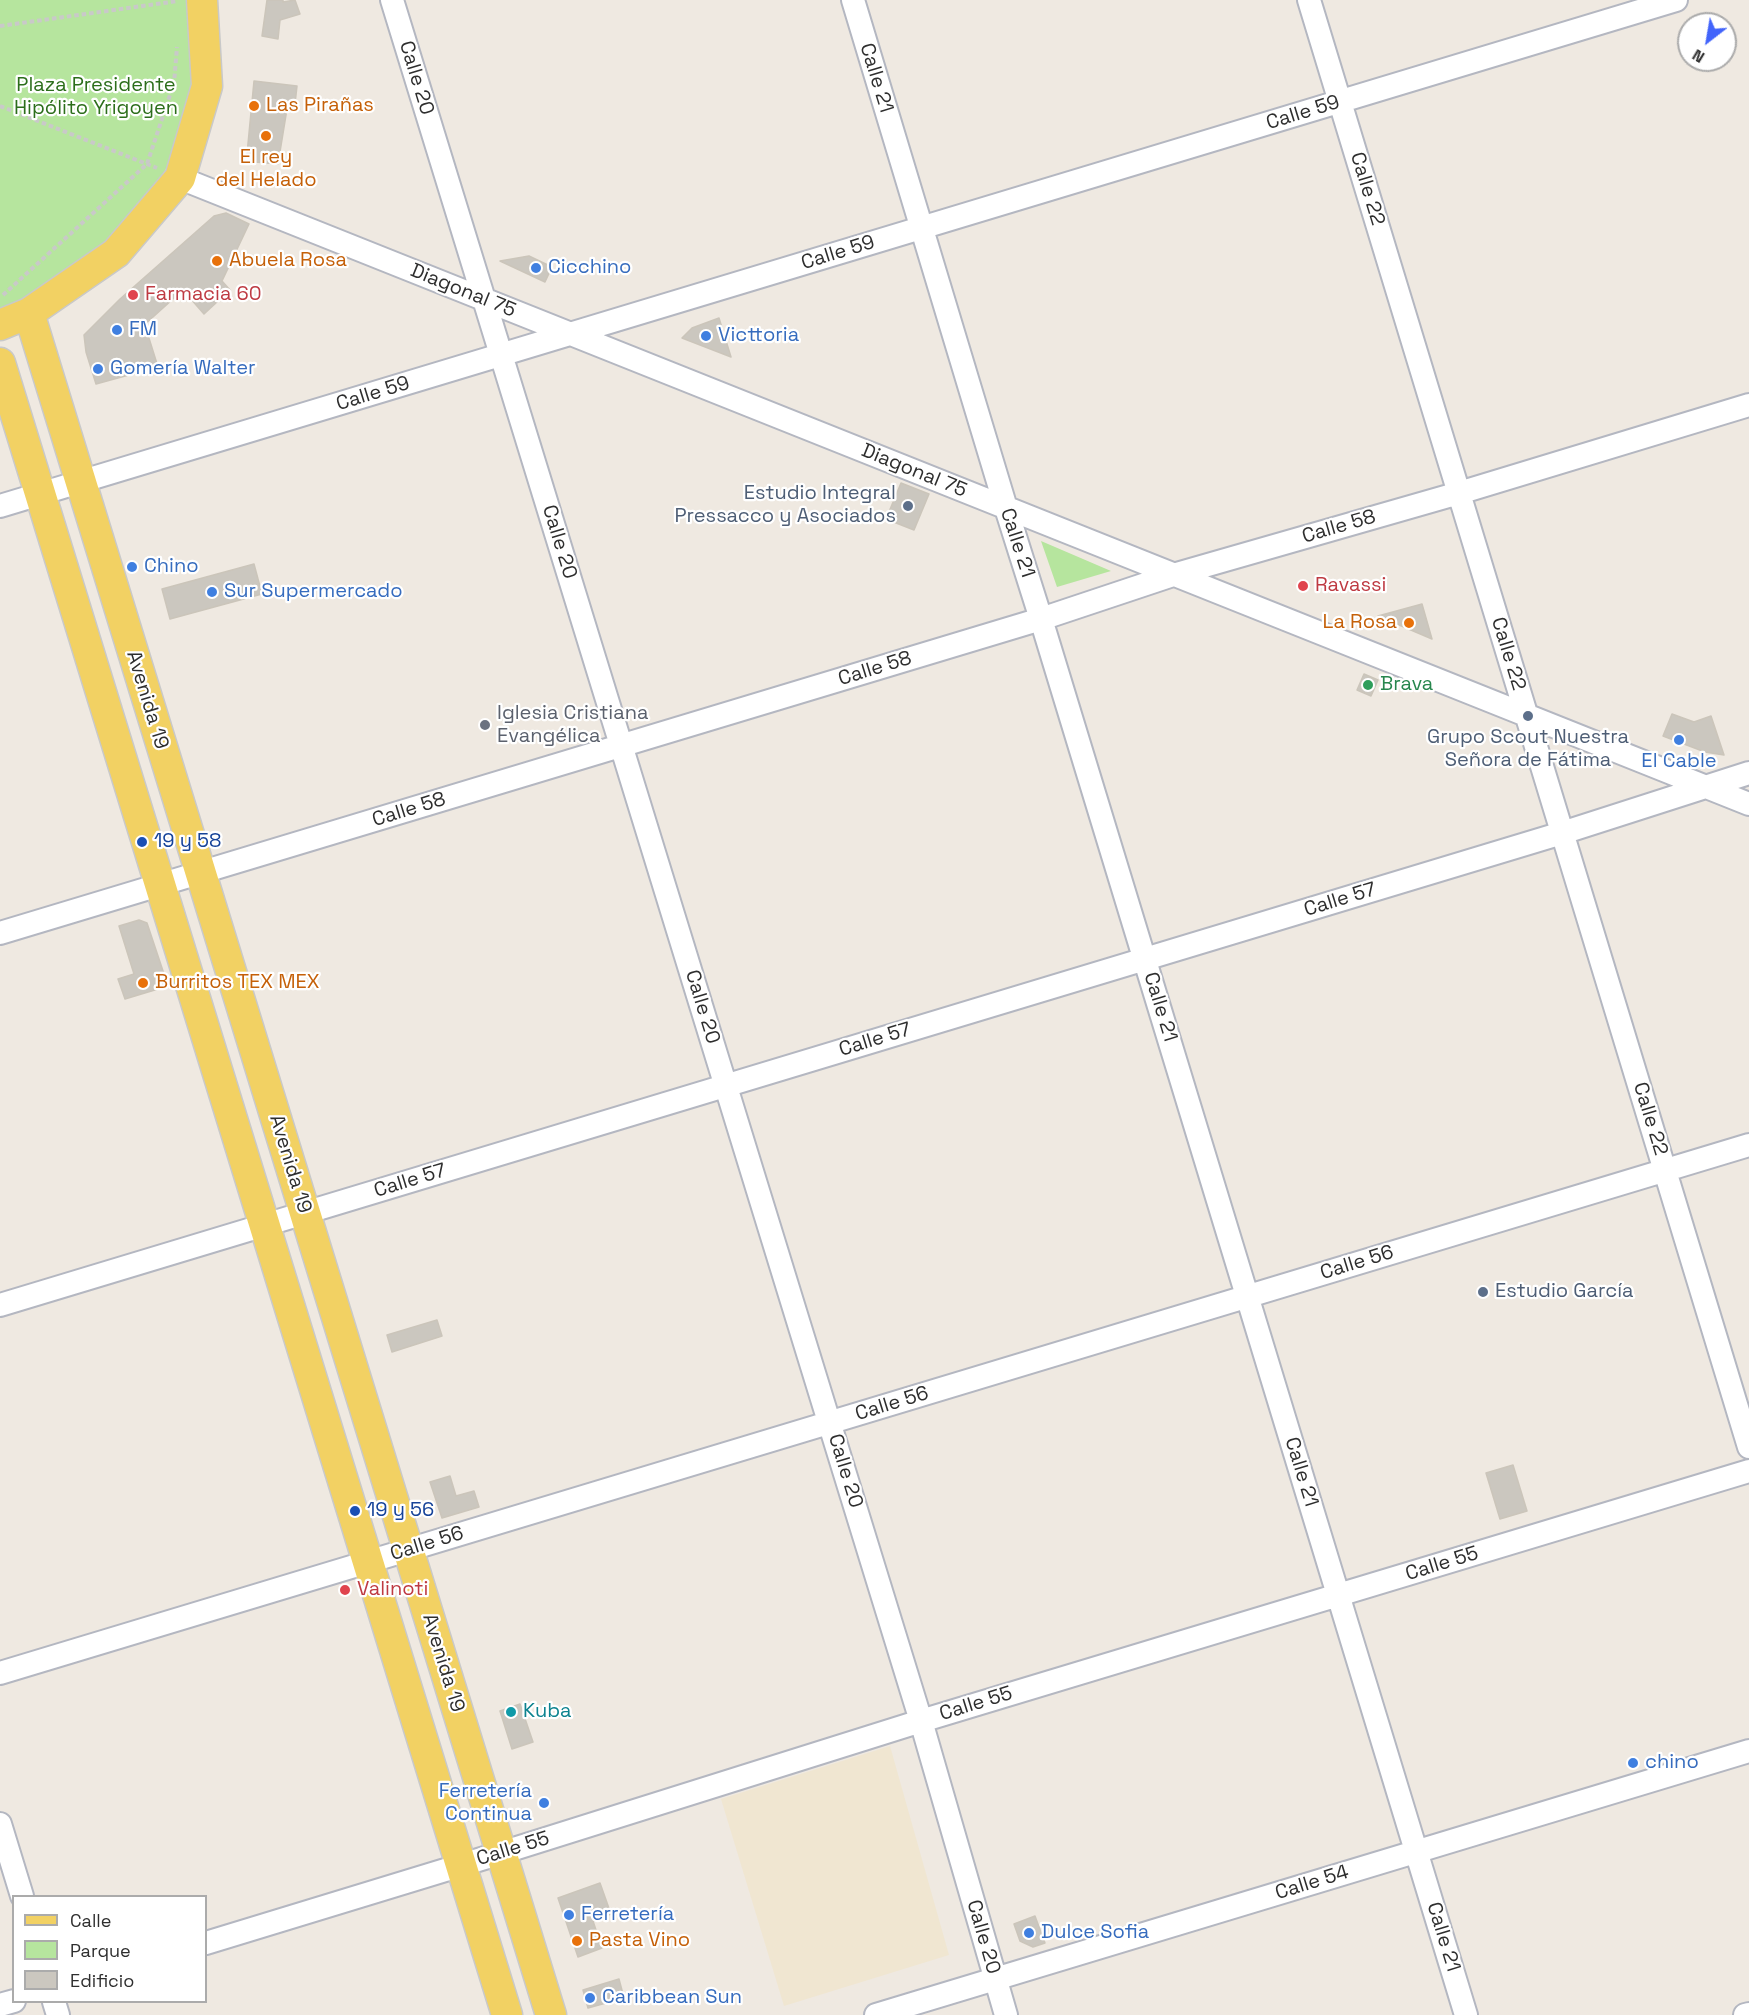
<!DOCTYPE html>
<meta charset="utf-8">
<style>
body{margin:0}
#map{position:relative;width:1749px;height:2015px;overflow:hidden;background:#efe9e1;font-family:"Space Grotesk",sans-serif}
canvas{display:block}
.legend{position:absolute;left:12px;top:1895px;width:195px;height:108px;box-sizing:border-box;background:#fff;border:2px solid #ababab;margin:0;padding:8px 10px;list-style:none;font-size:18px;color:#2e2e2e}
.legend li{display:flex;align-items:center;gap:12px;height:30px}
.legend b{width:30px;border:2px solid #ababab}
.north{position:absolute;left:1677px;top:12px;width:60px;height:60px;box-sizing:border-box;background:#fff;border:2px solid #ababab;border-radius:50%;rotate:211deg;font-size:16px;font-weight:700;line-height:24px;text-align:center;color:#2e2e2e}
.north::after{content:'';display:block;margin:auto;width:21px;height:27px;background:#4264fb;clip-path:polygon(50% 0,100% 100%,50% 72%,0 100%)}
</style>
<div id="map">
<canvas width="1749" height="2015"></canvas>
<ul class="legend">
<li><b style="height:8px;background:#f2d163"></b>Calle</li>
<li><b style="height:16px;background:#b6e59e"></b>Parque</li>
<li><b style="height:16px;background:#cbc7bf"></b>Edificio</li>
</ul>
<div class="north">N</div>
</div>
<script>
const ctx = document.querySelector('canvas').getContext('2d');
ctx.lineJoin = 'round';
function fill(path, color) {
  ctx.fillStyle = color;
  ctx.fill(path, 'evenodd');
}
function strokePath(path, color, width, dash) {
  ctx.strokeStyle = color;
  ctx.lineWidth = width;
  ctx.lineCap = dash ? 'butt' : 'round';
  ctx.setLineDash(dash || []);
  ctx.stroke(path);
}
function label(font, color, halo, rows, align = 'center') {
  ctx.font = font + ' "Space Grotesk",sans-serif';
  ctx.lineWidth = 4.5;
  ctx.setLineDash([]);
  ctx.textBaseline = 'middle';
  ctx.strokeStyle = halo;
  ctx.fillStyle = color;
  for (const [text, x, y, turn = 0] of rows) {
    ctx.save();
    ctx.translate(x, y);
    ctx.rotate((+turn || 0) * Math.PI / 180);
    ctx.textAlign = isNaN(turn) ? turn : align;
    if (halo) ctx.strokeText(text, 0, 0);
    ctx.fillText(text, 0, 0);
    ctx.restore();
  }
}
const education = new Path2D(`
 M890 1746 949 1955 784 2006 721 1799Z`);
const green = new Path2D(`
 M0 0H196L198 9 189 129 127 236 0 316Z
 M1041 541 1111 571 1057 587Z`);
const building = new Path2D(`
 M267 0H283V2L295 0 300 14 280 20 278 39 262 36Z
 M254 81 297 86 295 104 288 103 278 164 255 162 247 154Z
 M226 213 249 224 222 281 230 290 204 314 183 290 143 326 148 335 158 367 96 384 86 352 84 335 120 299 214 216Z
 M529 256 552 267 545 282 500 261Z
 M719 318 731 357 682 338 692 328Z
 M901 483 929 494 914 530 886 519Z
 M254 564 262 594 170 619 162 589Z
 M1422 604 1432 639 1378 616Z
 M1364 674 1378 680 1371 696 1357 690Z
 M1672 714 1694 722 1711 716 1724 755 1705 752 1663 736Z
 M139 920 147 923 168 986 125 999 118 979 134 974 119 926Z
 M437 1320 442 1336 392 1352 387 1335Z
 M1513 1465 1527 1511 1500 1519 1486 1473Z
 M450 1476 456 1496 474 1491 479 1507 442 1518 430 1482Z
 M520 1704 533 1742 512 1749 500 1711Z
 M600 1883 611 1914 593 1921 602 1948 578 1957 558 1898Z
 M1035 1916 1045 1943 1033 1947 1020 1941 1014 1924Z
 M619 1979 624 1998 588 2008 583 1990Z`);
const path = new Path2D(`
 M0 26 178 1
 M0 106 157 168
 M3 295 147 164 174 83 177 47`);
const minor = new Path2D(`
 M392 0 921 1721 1006 2015
 M853 0 1006 508 1041 619 1466 2015
 M1309 0 1749 1447
 M180 178 1749 804
 M0 506 1676 0
 M0 933 1041 619 1173 575 1459 493 1749 405
 M0 1305 1562 833 1749 773
 M0 1673 1749 1145
 M0 1824 22 1896
 M206 1943 501 1853 921 1721 1749 1471
 M54 2002 58 2015
 M0 2005 14 2001
 M876 2015 1749 1751
 M1745 2015 1749 2014`);
const major = new Path2D(`
 M29 313 551 2015
 M0 325 29 313 116 253 180 178 207 86 202 0
 M0 363 507 2015`);
const markers = [
 [254,106,6,"#e8710a"],
 [266,136,6,"#e8710a"],
 [217,261,6,"#e8710a"],
 [536,268,6,"#3f7fe0"],
 [133,295,6,"#e0444e"],
 [117,330,6,"#3f7fe0"],
 [706,336,6,"#3f7fe0"],
 [98,369,6,"#3f7fe0"],
 [908,506,6,"#5c6f8a"],
 [132,567,6,"#3f7fe0"],
 [1303,586,6,"#e0444e"],
 [212,592,6,"#3f7fe0"],
 [1409,623,6,"#e8710a"],
 [1368,685,6,"#2e9e5b"],
 [1528,716,6,"#5c6f8a"],
 [485,725,6,"#6b7280"],
 [1679,740,6,"#3f7fe0"],
 [142,842,6,"#1a4fb4"],
 [143,983,6,"#e8710a"],
 [1483,1292,6,"#5c6f8a"],
 [355,1511,6,"#1a4fb4"],
 [345,1590,6,"#e0444e"],
 [511,1712,6,"#0f9aa8"],
 [1633,1763,6,"#3f7fe0"],
 [544,1803,6,"#3f7fe0"],
 [569,1915,6,"#3f7fe0"],
 [1029,1933,6,"#3f7fe0"],
 [577,1941,6,"#e8710a"],
 [590,1998,6,"#3f7fe0"]
];
const streetNames = [
 ["Calle 20",416,78,73],
 ["Calle 21",876,78,73],
 ["Calle 59",1303,113,-17],
 ["Calle 22",1367,189,73],
 ["Calle 59",838,253,-17],
 ["Diagonal 75",463,291,22],
 ["Calle 59",373,394,-17],
 ["Diagonal 75",914,471,22],
 ["Calle 58",1339,527,-16],
 ["Calle 20",559,542,73],
 ["Calle 21",1017,543,72],
 ["Calle 22",1508,654,73],
 ["Calle 58",875,669,-17],
 ["Avenida 19",147,700,73],
 ["Calle 58",409,810,-17],
 ["Calle 57",1340,900,-17],
 ["Calle 20",702,1007,73],
 ["Calle 21",1160,1007,73],
 ["Calle 57",875,1040,-17],
 ["Calle 22",1650,1119,73],
 ["Avenida 19",290,1164,73],
 ["Calle 57",410,1181,-17],
 ["Calle 56",1357,1263,-17],
 ["Calle 56",892,1404,-17],
 ["Calle 20",845,1471,73],
 ["Calle 21",1301,1472,73],
 ["Calle 56",427,1544,-17],
 ["Calle 55",1442,1564,-17],
 ["Avenida 19",443,1663,73],
 ["Calle 55",976,1704,-17],
 ["Calle 55",513,1849,-17],
 ["Calle 54",1312,1883,-17],
 ["Calle 20",983,1937,74],
 ["Calle 21",1443,1937,73]
];
const parkNames = [
 ["Plaza Presidente",96,86],
 ["Hipólito Yrigoyen",96,109]
];
const foodNames = [
 ["Las Pirañas",266,106],
 ["El rey",266,158,"center"],
 ["del Helado",266,181,"center"],
 ["Abuela Rosa",229,261],
 ["La Rosa",1397,623,"right"],
 ["Burritos TEX MEX",155,983],
 ["Pasta Vino",589,1941]
];
const shopNames = [
 ["Cicchino",548,268],
 ["FM",129,330],
 ["Victtoria",718,336],
 ["Gomería Walter",110,369],
 ["Chino",144,567],
 ["Sur Supermercado",224,592],
 ["El Cable",1679,762,"center"],
 ["chino",1645,1763],
 ["Ferretería",532,1792,"right"],
 ["Continua",532,1815,"right"],
 ["Ferretería",581,1915],
 ["Dulce Sofia",1041,1933],
 ["Caribbean Sun",602,1998]
];
const healthNames = [
 ["Farmacia 60",145,295],
 ["Ravassi",1315,586],
 ["Valinoti",357,1590]
];
const serviceNames = [
 ["Estudio Integral",896,494],
 ["Pressacco y Asociados",896,517],
 ["Grupo Scout Nuestra",1528,738,"center"],
 ["Señora de Fátima",1528,761,"center"],
 ["Estudio García",1495,1292,"left"]
];
const leisureNames = [
 ["Brava",1380,685]
];
const worshipNames = [
 ["Iglesia Cristiana",497,714],
 ["Evangélica",497,737]
];
const transitNames = [
 ["19 y 58",154,842],
 ["19 y 56",367,1511]
];
const cultureNames = [
 ["Kuba",523,1712]
];
fill(education, '#f0e6d1');
fill(green, '#b6e59e');
fill(building, '#cbc7bf');
strokePath(building, '#cbc5ba', 1.5);
strokePath(minor, '#b4b7c1', 26);
strokePath(major, '#c9c9c9', 33);
strokePath(path, '#c9c9c9', 4, [4.5, 3]);
strokePath(minor, '#fff', 22);
strokePath(major, '#f2d163', 30);
for (const [x, y, r, color] of markers) {
  const dot = new Path2D();
  dot.arc(x, y, r, 0, 2 * Math.PI);
  ctx.fillStyle = color;
  ctx.fill(dot);
  strokePath(dot, '#fff', 2);
}
label('20px', '#2e2e2e', '#fff', streetNames);
label('20px', '#2c6e1b', '#fff', parkNames);
label('20px', '#c56008', '#fff', foodNames, 'left');
label('20px', '#366cbe', '#fff', shopNames, 'left');
label('20px', '#be3a42', '#fff', healthNames, 'left');
label('20px', '#4e5e75', '#fff', serviceNames, 'right');
label('20px', '#27864d', '#fff', leisureNames, 'left');
label('20px', '#5b616d', '#fff', worshipNames, 'left');
label('20px', '#164399', '#fff', transitNames, 'left');
label('20px', '#0d838f', '#fff', cultureNames, 'left');
</script>
